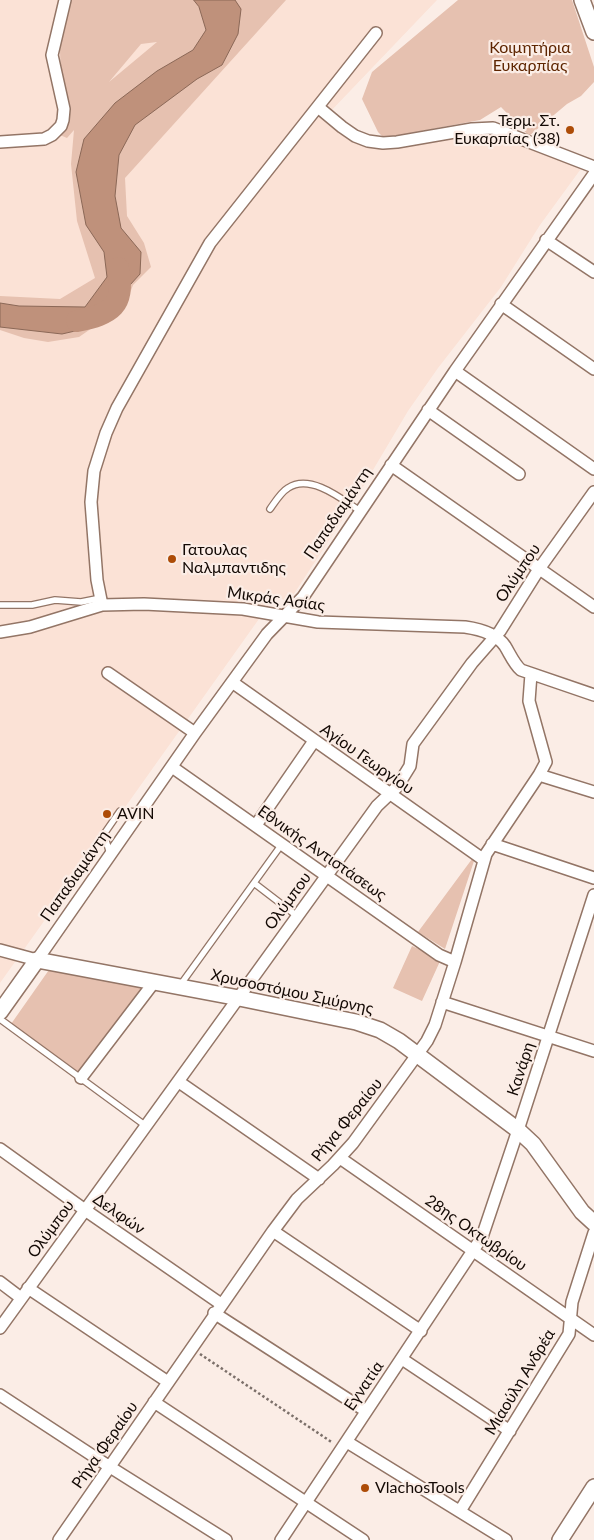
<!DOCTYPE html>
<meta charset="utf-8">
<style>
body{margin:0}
canvas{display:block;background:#fbede6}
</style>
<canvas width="594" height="1540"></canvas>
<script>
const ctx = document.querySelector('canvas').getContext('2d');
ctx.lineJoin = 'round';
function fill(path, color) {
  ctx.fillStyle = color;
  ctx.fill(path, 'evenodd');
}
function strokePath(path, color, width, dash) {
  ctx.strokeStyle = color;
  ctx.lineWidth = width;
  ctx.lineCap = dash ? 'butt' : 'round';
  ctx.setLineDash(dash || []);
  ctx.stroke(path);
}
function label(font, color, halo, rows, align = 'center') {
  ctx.font = font + ' Lato,sans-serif';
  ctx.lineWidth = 4.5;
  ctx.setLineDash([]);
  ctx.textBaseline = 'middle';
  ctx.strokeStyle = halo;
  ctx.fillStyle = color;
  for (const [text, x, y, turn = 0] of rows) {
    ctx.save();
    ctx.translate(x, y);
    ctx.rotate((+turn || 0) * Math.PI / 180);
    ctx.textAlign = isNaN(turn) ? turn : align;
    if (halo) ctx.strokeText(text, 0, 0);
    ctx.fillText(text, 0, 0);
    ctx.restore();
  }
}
const built = new Path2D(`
 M0 0H437L329 113 371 147 497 124 583 166 540 225 501 287 438 368 408 411 354 502 288 603 276 595 0 983Z`);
const green = new Path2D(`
 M68 0H286L125 178 127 216 144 243 151 267 133 285 125 306 108 317 79 337 48 342 24 338 0 330V296L60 299 95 278 77 221 71 164 74 130 67 138 60 135C75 118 65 90 62 70 60 63 60 54 60 47 60 31 64 15 68 0ZM157 42 109 82 141 44Z
 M458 0H572L594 67V82L581 96 567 104 529 136 501 107 480 120 384 138 378 132 362 99 372 72Z
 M472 859 474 861 445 949 418 932Z
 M412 946 441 959 422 1001 393 988Z
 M51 967 145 988 80 1073 11 1024Z`);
const water = new Path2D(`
 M194 0H235L241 9 238 34 222 65 197 79 135 125 119 155 115 196 121 228 141 252 140 274 111 306 88 328 62 334 0 327V303L19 306 85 307 107 277 104 252 86 225 76 172 84 139 115 103 157 71 193 50 206 30 199 7Z`);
const river = new Path2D(`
 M77 321C111 314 126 306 118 268`);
const path = new Path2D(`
 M200 1354 333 1443`);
const lane = new Path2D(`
 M270 509C275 502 281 492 288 488 310 473 342 499 360 511
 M0 605H32L55 600 81 602 101 598
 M110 854 104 834 120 811 141 812
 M254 883 297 916
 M181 984 282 844
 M0 1019 146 1126`);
const street = new Path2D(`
 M318 107 342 127 355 136 368 141 383 143 397 142 472 129 493 128 594 167
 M0 142 44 139 52 135 61 126 63 120 64 109 52 55 65 0
 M546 240 594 272
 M501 304 594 369
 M455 371 594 469
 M428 410 519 474
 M391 465 594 607
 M102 605 97 580 91 502 94 471 106 433 117 408 210 243 376 33
 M0 632 30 627 102 605 144 604 243 609 318 622 465 627C479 629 497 634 505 646 510 654 514 664 521 670L594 695
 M108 673 195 733
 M232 682 484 860
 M172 767 439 955 455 962
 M539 775 594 792
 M256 825 314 741
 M492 844 594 878
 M0 950 37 960 195 733 267 634 303 597 455 371 594 174
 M442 1002 594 1051
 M81 1078 155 981
 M179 1082 319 1179
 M0 1149 85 1210 221 1304
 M340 1158 594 1335
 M273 1231 421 1331
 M0 1282 21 1298
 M28 1288 168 1382
 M214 1313 366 1411
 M0 1328 377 806 397 787 410 766 413 744 472 663 500 631 539 569 594 492
 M402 1359 510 1431
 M0 1395 110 1467 226 1540
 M154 1402 363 1540
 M347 1442 506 1540
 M460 1511 569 1334 572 1302 594 1233
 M59 1540 273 1231 297 1199 333 1165 353 1143 427 1041 435 1025 455 962 486 854 539 775 546 762 529 701 531 674
 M281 1540 482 1237 518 1130 594 895`);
const secondary = new Path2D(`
 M582 0 594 32
 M0 1012 37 960 239 998 356 1022 380 1030 399 1041 518 1130 533 1144 582 1212 594 1223
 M560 1540 594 1487`);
const markers = [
 [570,130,5,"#ad4c07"],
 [172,559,5,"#ad4c07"],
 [107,814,5,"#ad4c07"],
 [365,1488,5,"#ad4c07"]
];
const parkNames = [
 ["Κοιμητήρια",530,48],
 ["Ευκαρπίας",530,66]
];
const poiNames = [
 ["Τερμ. Στ.",560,121,"right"],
 ["Ευκαρπίας (38)",560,139,"right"],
 ["Γατουλας",182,550],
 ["Ναλμπαντιδης",182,568],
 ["AVIN",117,814],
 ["VlachosTools",375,1488]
];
const streetNames = [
 ["Παπαδιαμάντη",338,513,-56],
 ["Ολύμπου",518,573,-56],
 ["Μικράς Ασίας",276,599,8],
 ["Αγίου Γεωργίου",367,759,35],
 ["Εθνικής Αντιστάσεως",322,853,35],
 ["Παπαδιαμάντη",75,876,-55],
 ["Ολύμπου",288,901,-54],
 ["Χρυσοστόμου Σμύρνης",292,992,12],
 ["Κανάρη",521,1069,-72],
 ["Ρήγα Φεραίου",347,1120,-51],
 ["Δελφών",119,1214,35],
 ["Ολύμπου",51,1229,-54],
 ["28ης Οκτωβρίου",476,1233,35],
 ["Μιαούλη Ανδρέα",520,1382,-59],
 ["Εγνατία",364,1386,-56],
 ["Ρήγα Φεραίου",105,1445,-55]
];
fill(built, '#fbe2d6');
fill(green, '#e6c1b0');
fill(water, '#bf917b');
strokePath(water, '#8b6857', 1);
strokePath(river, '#bf917b', 22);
strokePath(lane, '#937566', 8);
strokePath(street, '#937566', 14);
strokePath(secondary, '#937566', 18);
strokePath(path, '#7c706a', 2.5, [2.5, 2.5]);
strokePath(lane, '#fff', 5.5);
strokePath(street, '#fff', 11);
strokePath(secondary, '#fff', 15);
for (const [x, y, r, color] of markers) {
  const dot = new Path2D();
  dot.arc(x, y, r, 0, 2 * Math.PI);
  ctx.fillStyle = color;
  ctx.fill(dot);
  strokePath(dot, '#fbede6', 2);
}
label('16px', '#5e2500', '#fbede6', parkNames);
label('16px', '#130904', '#fbede6', poiNames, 'left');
label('16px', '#130904', '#fbede6', streetNames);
</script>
